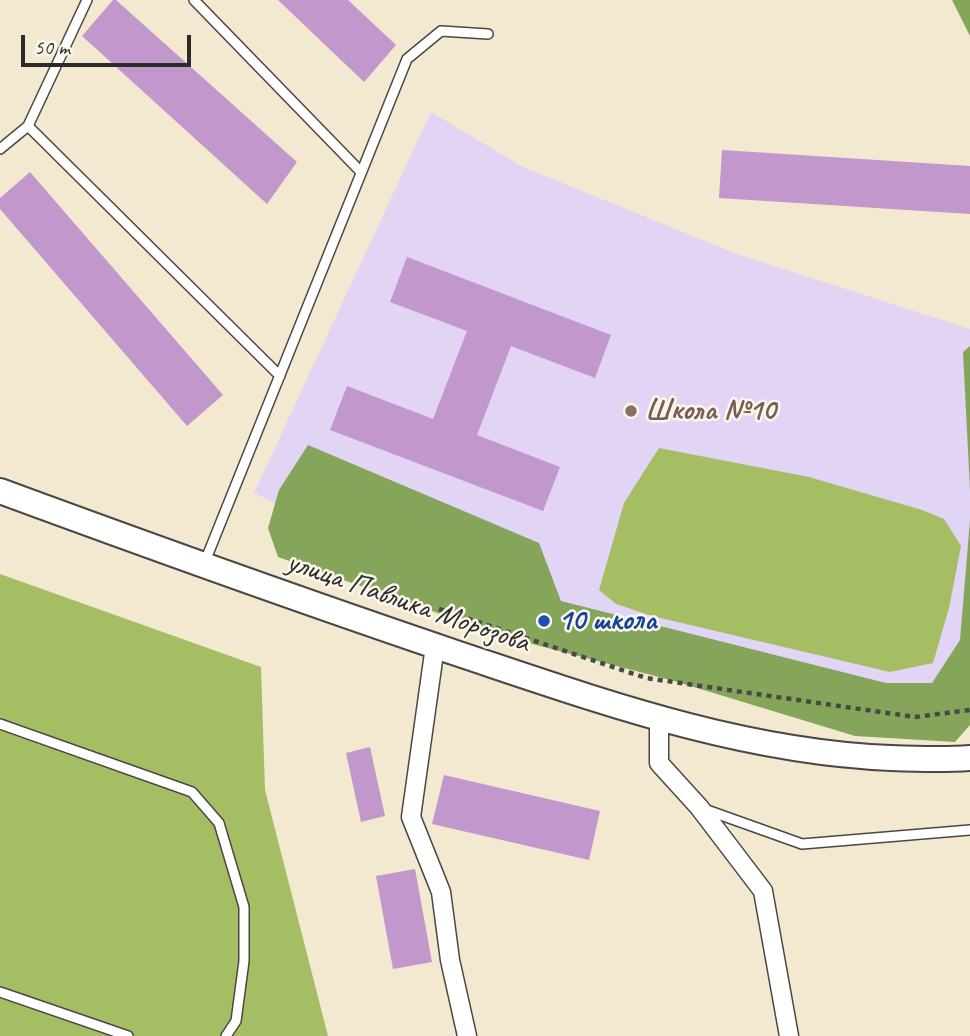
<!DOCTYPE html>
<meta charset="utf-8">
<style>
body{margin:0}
#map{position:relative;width:970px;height:1036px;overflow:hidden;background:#f3e9d0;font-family:Caveat,sans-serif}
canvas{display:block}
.scale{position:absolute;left:21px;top:35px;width:170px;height:32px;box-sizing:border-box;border:4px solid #2b2b2b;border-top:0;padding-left:9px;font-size:21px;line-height:24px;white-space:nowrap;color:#2b2b2b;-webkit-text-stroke:5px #fbf7ec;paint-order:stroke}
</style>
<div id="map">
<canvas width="970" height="1036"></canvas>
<div class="scale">50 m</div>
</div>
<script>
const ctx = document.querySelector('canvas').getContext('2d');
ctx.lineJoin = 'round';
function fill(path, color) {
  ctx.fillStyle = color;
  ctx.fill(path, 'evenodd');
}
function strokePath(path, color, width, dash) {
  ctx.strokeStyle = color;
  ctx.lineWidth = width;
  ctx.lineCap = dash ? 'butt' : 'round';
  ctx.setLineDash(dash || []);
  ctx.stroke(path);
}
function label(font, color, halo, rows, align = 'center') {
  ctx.font = font + ' Caveat,sans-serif';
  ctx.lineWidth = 5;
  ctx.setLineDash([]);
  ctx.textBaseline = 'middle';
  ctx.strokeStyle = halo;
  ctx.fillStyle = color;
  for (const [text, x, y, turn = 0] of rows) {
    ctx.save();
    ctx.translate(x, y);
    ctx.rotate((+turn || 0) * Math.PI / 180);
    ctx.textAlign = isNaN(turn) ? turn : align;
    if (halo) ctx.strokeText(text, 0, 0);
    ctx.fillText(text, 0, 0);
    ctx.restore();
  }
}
const built = new Path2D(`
 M431 112 523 167 737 254 970 329V687L950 701 481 600 254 493Z`);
const green = new Path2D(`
 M659 448 809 477 922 510 944 519 961 546 949 608 933 663 890 672 652 616 616 604 599 590 624 503Z
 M0 574 261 667 265 790 328 1036H0Z`);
const forest = new Path2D(`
 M952 0H970V36Z
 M970 346V490L963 352Z
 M308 445 539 543 561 601 886 683H932L960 640 970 520V725L955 742 855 736 674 681 506 637 278 557 268 528 279 490Z`);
const building = new Path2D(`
 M113 0H116L297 162 267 204 82 36Z
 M278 0H348L396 45 364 82Z
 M722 150 970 166V214L719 198Z
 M30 172 223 395 187 426 0 209V198Z
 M407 257 611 335 595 378 511 346 477 435 560 467 543 511 330 430 347 386 433 419 467 331 390 302Z
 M370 747 385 816 361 822 346 753Z
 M444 775 600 811 589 860 432 824Z
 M415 869 432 962 393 969 376 876Z`);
const path = new Path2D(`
 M439 609 646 678 915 717 970 710`);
const lane = new Path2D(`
 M194 0 361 172
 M28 126 280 376
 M0 149 28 126 87 0
 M204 564 407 59 441 31 488 34
 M0 724 192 792 219 823 244 907V961L236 1021 226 1036
 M704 809 802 844 970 830
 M0 992 128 1036`);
const street = new Path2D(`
 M435 646 411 817 441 892 450 960 467 1036
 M659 719V763L699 807 763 891 789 1036`);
const secondary = new Path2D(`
 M0 491C152 547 305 602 459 654 600 701 741 752 891 758 917 759 943 760 970 758`);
const markers = [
 [631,411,7,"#8d6e63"],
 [544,621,7,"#1a4fb4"]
];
const educationNames = [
 ["Школа №10",645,411]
];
const streetNames = [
 ["улица Павлика Морозова",408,603,19]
];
const transitNames = [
 ["10 школа",558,621]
];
fill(built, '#e1d4f4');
fill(green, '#a5be64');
fill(forest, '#84a55a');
fill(building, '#c297cb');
strokePath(lane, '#494844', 12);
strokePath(street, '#494844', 21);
strokePath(secondary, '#494844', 28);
strokePath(path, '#494844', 4.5, [5, 5]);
strokePath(lane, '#fff', 9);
strokePath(street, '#fff', 18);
strokePath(secondary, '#fff', 24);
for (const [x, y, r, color] of markers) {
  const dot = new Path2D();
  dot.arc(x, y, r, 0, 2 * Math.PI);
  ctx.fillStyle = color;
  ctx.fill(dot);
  strokePath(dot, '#fbf7ec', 2.5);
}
label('bold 30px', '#785e54', '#fbf7ec', educationNames, 'left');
label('30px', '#2b2b2b', '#fbf7ec', streetNames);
label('bold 30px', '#164399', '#fbf7ec', transitNames, 'left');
</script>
